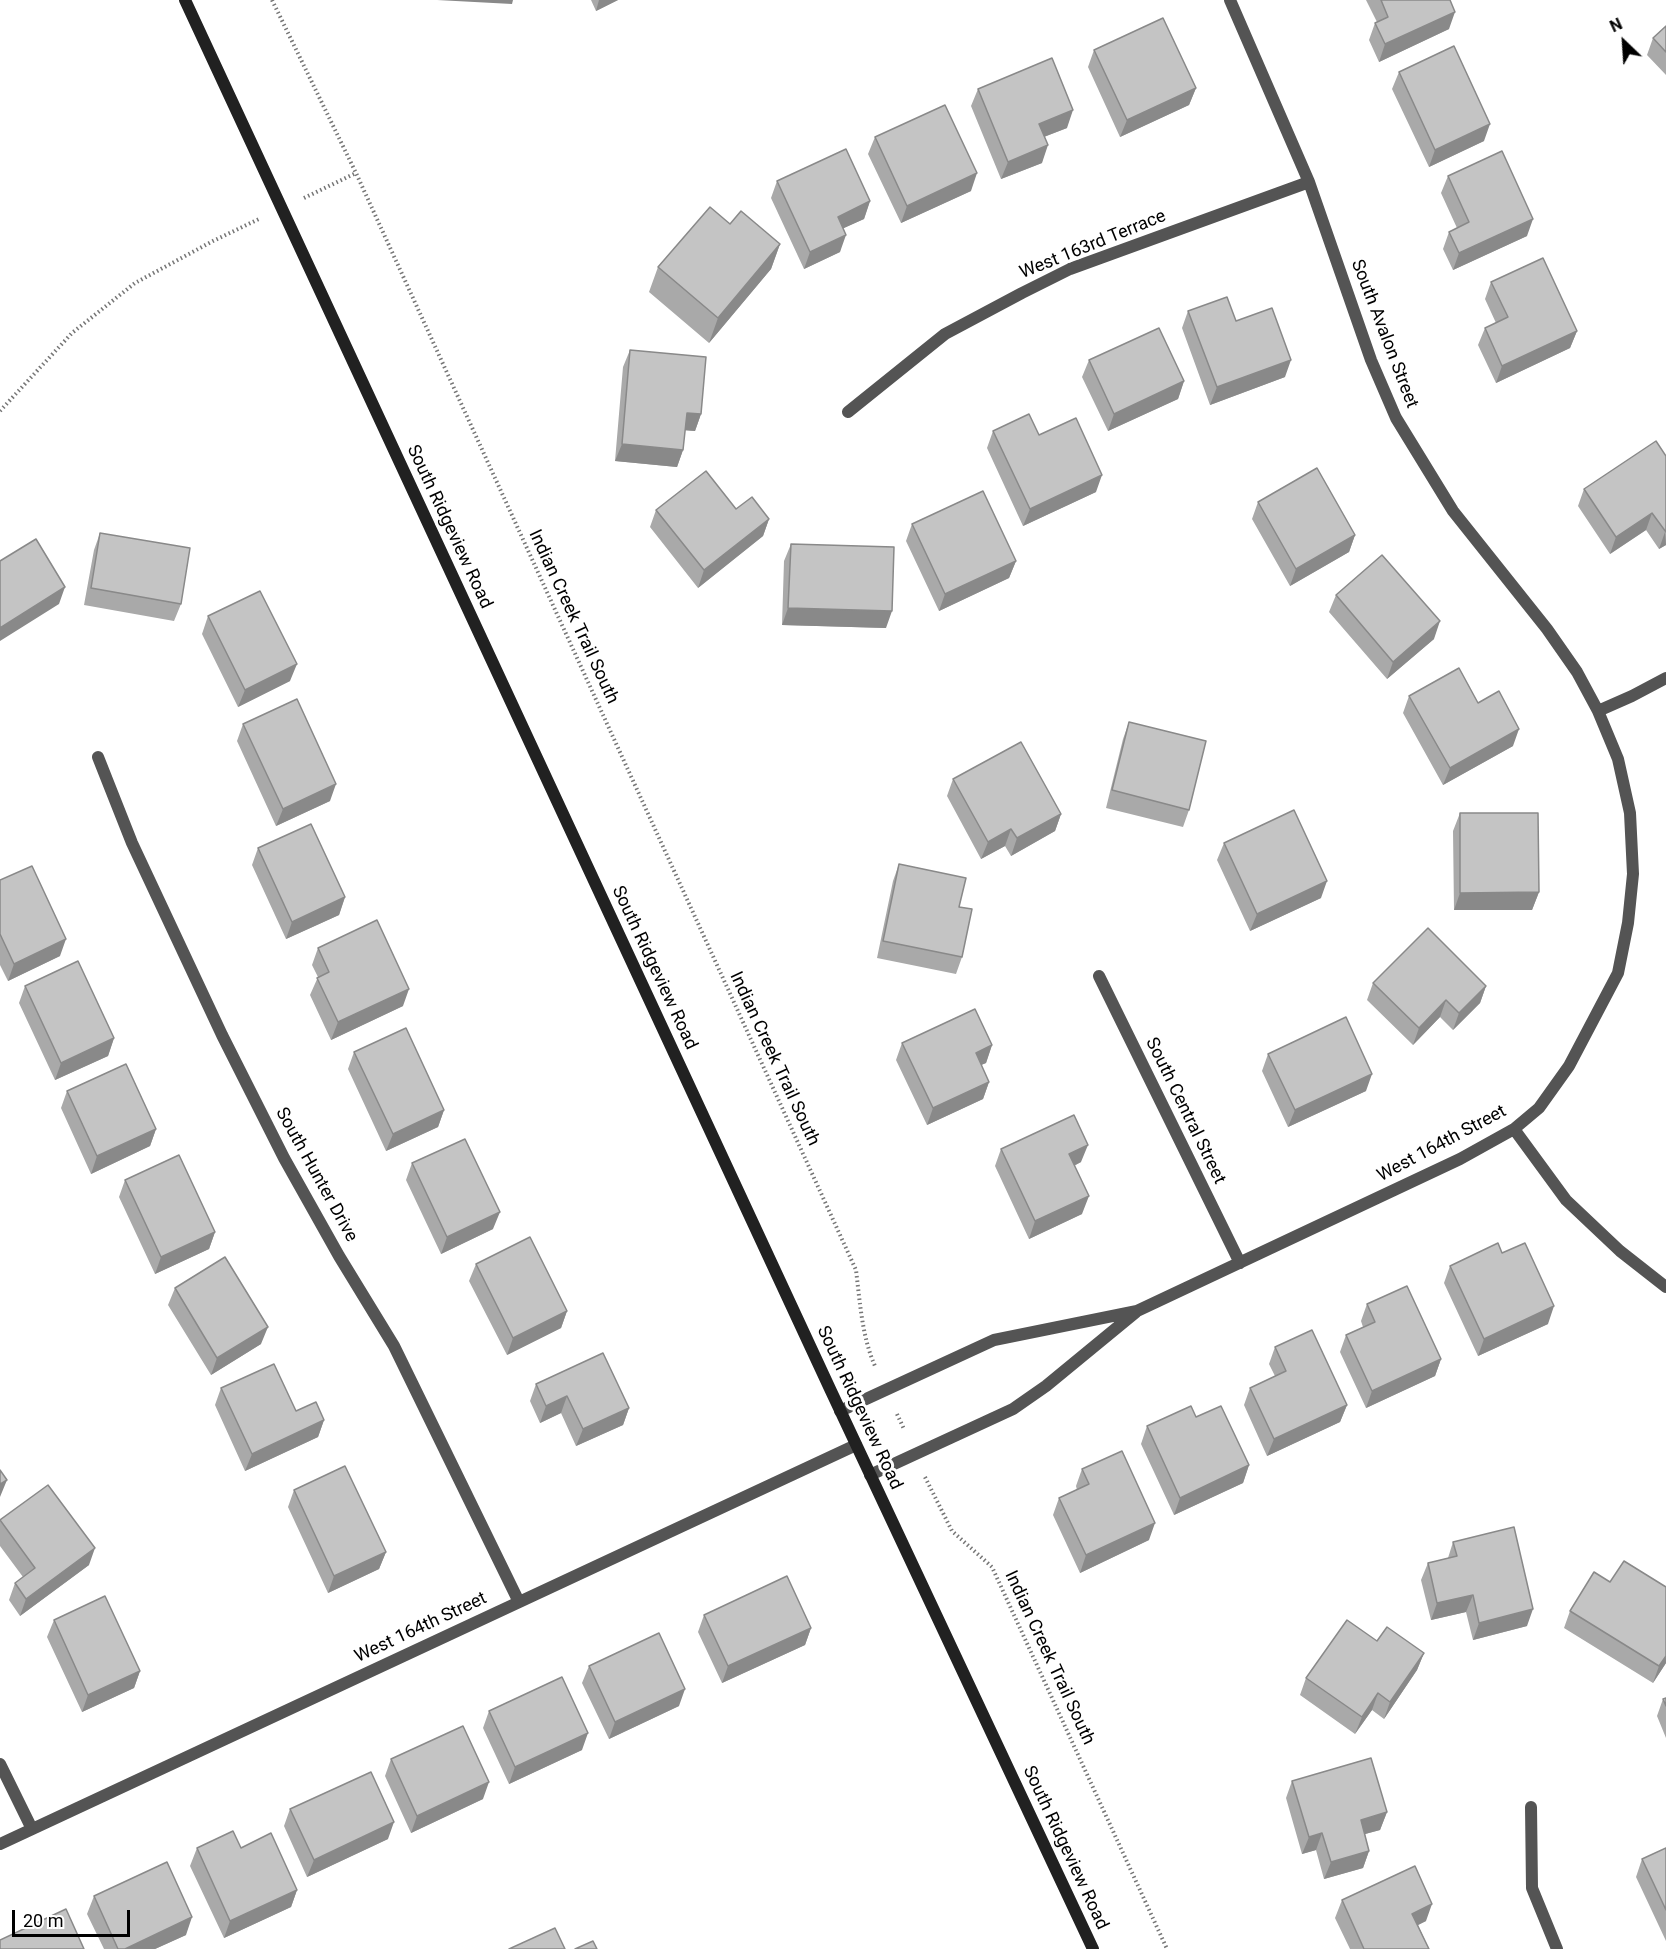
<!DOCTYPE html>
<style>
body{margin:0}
#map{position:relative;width:1666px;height:1949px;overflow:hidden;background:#fff;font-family:Roboto,sans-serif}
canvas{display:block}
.north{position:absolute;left:1594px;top:12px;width:60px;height:60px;-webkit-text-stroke:4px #fff;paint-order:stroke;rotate:335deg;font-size:16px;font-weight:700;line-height:24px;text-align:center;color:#000}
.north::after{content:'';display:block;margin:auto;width:21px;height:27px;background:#000;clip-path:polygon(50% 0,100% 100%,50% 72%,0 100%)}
.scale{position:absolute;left:12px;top:1910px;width:118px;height:27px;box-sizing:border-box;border:3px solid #000;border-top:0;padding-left:8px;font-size:18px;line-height:21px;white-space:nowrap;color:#000;-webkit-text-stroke:4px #fff;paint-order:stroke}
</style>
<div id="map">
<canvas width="1666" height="1949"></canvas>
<div class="north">N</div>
<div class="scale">20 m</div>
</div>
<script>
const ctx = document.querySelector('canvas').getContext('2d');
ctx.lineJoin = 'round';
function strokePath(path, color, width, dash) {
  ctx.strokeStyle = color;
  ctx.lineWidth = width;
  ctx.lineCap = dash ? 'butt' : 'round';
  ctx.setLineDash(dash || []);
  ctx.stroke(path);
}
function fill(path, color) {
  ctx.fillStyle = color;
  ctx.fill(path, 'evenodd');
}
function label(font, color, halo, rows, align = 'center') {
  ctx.font = font + ' Roboto,sans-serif';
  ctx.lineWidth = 6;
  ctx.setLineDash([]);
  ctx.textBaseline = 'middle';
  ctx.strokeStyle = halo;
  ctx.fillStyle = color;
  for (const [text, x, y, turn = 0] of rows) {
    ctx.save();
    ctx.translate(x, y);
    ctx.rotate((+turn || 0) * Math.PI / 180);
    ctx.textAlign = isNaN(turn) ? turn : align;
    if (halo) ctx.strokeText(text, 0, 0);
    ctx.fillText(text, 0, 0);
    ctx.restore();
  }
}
const path = new Path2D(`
 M272 0 356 173 856 1270C860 1302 862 1337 875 1366
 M304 198 356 173
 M0 411 72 333 135 283 213 241 259 219
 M897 1414 904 1429
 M925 1477 952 1531 992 1567 1167 1949`);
const minor = new Path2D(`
 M848 412 945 334 1022 293 1070 269 1309 182
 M1598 711 1632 696 1666 678
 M98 757 132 843 222 1035 284 1158 339 1256 394 1346 519 1602
 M1099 976 1240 1263
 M1514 1129 1566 1200 1620 1251 1666 1287
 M840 1411 994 1340 1137 1311 1460 1159 1514 1129 1539 1108 1569 1066 1618 973 1628 923 1633 874 1630 813 1618 759 1598 711 1577 672 1547 629 1453 511 1396 418 1371 360 1309 182 1230 0
 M870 1475 1013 1409 1046 1386 1136 1312
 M0 1764 32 1829
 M1531 1807 1532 1888 1557 1949
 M0 1844 856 1445`);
const secondary = new Path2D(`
 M185 0 831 1391 1093 1949`);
const wall = new Path2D(`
 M591 0H618L596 11Z
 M1366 0H1450L1449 29 1379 62 1369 40 1375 23 1377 22Z
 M1666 26V75L1647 55 1653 38Z
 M1094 50 1196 88 1189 105 1120 137 1088 67Z
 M1399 72 1484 141 1429 167 1392 89Z
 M978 89 1067 128 1044 137 1042 163 1001 179 971 106Z
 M875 137 971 191 901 223 868 154Z
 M1448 176 1527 236 1453 270 1443 249 1449 232 1457 228 1441 193Z
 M777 181 870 201 864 219 843 228 840 252 804 269 771 198Z
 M730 224 780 244 771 269 709 343 649 292 658 267Z
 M1491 282 1577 331 1570 348 1496 383 1478 345 1485 328 1496 323 1485 299Z
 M1188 311 1236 321 1285 377 1210 405 1182 328Z
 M630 350 701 414 695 431 685 430 683 450 677 467 615 461 623 367Z
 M1089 360 1184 381 1178 399 1108 431 1082 377Z
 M993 431 1039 435 1096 492 1023 526 987 448Z
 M1666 456V545L1659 549 1646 530 1610 554 1578 506 1584 489Z
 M1258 502 1355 535 1349 552 1290 586 1252 519Z
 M736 509 769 519 763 536 698 588 650 527 656 510Z
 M912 524 1016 561 1009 578 939 611 906 541Z
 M100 533 181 604 174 621 84 605 94 550Z
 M791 544 886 628 782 625 784 561Z
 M1336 595 1434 639 1387 679 1329 612Z
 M208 616 290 681 238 707 202 634Z
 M1409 696 1513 746 1443 785 1403 713Z
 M1129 722 1189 810 1183 827 1106 808 1123 739Z
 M243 724 330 801 276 826 237 741Z
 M953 779 1061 814 1055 831 1011 856 1005 846 981 859 947 796Z
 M1460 813 1539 892 1532 910H1454L1453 831Z
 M1224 843 1321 898 1250 931 1217 860Z
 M258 848 345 897 339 915 286 939 252 865Z
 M899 864 962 957 956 974 877 958 893 881Z
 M0 880 60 956 8 981 0 965Z
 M318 948 403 1006 331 1040 310 995 318 977 312 965Z
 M1373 983 1486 986 1480 1003 1453 1030 1440 1017 1413 1045 1367 1000Z
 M25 986 114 1038 108 1056 55 1080 19 1003Z
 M902 1043 992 1045 986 1063 981 1065 989 1082 983 1099 927 1125 896 1060Z
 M354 1052 444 1110 438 1127 386 1151 348 1069Z
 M1268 1054 1366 1091 1288 1127 1262 1071Z
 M67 1091 156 1129 150 1146 91 1174 61 1108Z
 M1001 1149 1081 1162 1074 1166 1082 1214 1029 1239 995 1166Z
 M412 1163 493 1229 441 1254 406 1180Z
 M125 1180 215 1232 209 1249 155 1274 119 1197Z
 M1502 1253 1548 1324 1478 1356 1444 1283 1450 1266Z
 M476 1264 567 1311 561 1328 507 1355 469 1281Z
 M175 1288 261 1344 211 1375 168 1305Z
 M1367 1304 1441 1359 1435 1376 1366 1408 1340 1352 1346 1335 1363 1327 1361 1321Z
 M1275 1347 1347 1405 1340 1422 1267 1456 1244 1405 1250 1388 1275 1376 1269 1364Z
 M536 1384 629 1408 623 1425 576 1446 561 1413 540 1423 530 1401Z
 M221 1388 324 1420 318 1437 245 1471 215 1405Z
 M1196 1417 1249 1465 1243 1483 1174 1515 1141 1444 1147 1426Z
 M1082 1469 1149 1540 1080 1573 1053 1515 1059 1498 1077 1490 1076 1486Z
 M294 1490 386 1552 379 1569 328 1593 288 1507Z
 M0 1520 89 1565 20 1616 9 1600 15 1583 23 1577 0 1546Z
 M1453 1542 1527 1626 1473 1640 1466 1612 1431 1620 1421 1580 1428 1563 1448 1558Z
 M1610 1582 1666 1587V1663L1653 1683 1564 1628 1570 1611Z
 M704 1615 811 1628 805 1645 722 1683 698 1632Z
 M54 1620 140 1671 134 1688 82 1712 47 1637Z
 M1377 1641 1424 1653 1417 1670 1384 1719 1372 1710 1355 1734 1300 1695 1306 1678Z
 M589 1666 679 1706 609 1739 582 1683Z
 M1666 1698V1738L1657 1716 1663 1699Z
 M489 1711 582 1750 509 1784 483 1728Z
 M391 1759 483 1799 411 1833 385 1776Z
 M1292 1781 1387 1812 1380 1830 1365 1834 1369 1851 1363 1868 1324 1879 1316 1850 1302 1854 1286 1798Z
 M290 1809 388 1839 307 1877 284 1826Z
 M197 1848H241L297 1890 291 1907 224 1938 190 1866Z
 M1666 1848V1941L1636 1877 1642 1859Z
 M94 1896 186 1935 155 1949H104L87 1914Z
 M1342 1900 1426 1921 1418 1925 1429 1949H1350L1335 1918Z`);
const shadedWall = new Path2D(`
 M437 0H513L512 4Z
 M599 0H618L596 11Z
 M1455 12 1449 29 1379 62 1385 44Z
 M1196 88 1189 105 1120 137 1127 120Z
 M1073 110 1067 128 1033 141 1039 124Z
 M1490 124 1484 141 1429 167 1435 150Z
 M1048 145 1042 163 1001 179 1008 162Z
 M977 173 971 191 901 223 907 206Z
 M870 201 864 219 831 234 838 217Z
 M1533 219 1527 236 1453 270 1459 253Z
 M846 235 840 252 804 269 810 252Z
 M780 244 771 269 709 343 718 318Z
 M1577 331 1570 348 1496 383 1502 366Z
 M1291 360 1285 377 1210 405 1217 387Z
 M1184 381 1178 399 1108 431 1114 414Z
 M687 413 701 414 695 431 681 430Z
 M622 444 683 450 677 467 615 461Z
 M1102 475 1096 492 1023 526 1030 509Z
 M1652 513 1646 530 1610 554 1616 537Z
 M769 519 763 536 698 588 704 570Z
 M1665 532 1666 545 1659 549Z
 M1355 535 1349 552 1290 586 1296 569Z
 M1016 561 1009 578 939 611 945 594Z
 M65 587 59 604 0 641V628Z
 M788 608 892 611 886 628 782 625Z
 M1440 621 1434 639 1387 679 1393 662Z
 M297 664 290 681 238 707 245 690Z
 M1519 729 1513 746 1443 785 1450 768Z
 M336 784 330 801 276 826 283 809Z
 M1061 814 1055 831 1011 856 1017 838Z
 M1011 829 1005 846 981 859 988 842Z
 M1327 881 1321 898 1250 931 1257 914Z
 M1539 892 1532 910H1454L1460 893Z
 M345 897 339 915 286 939 292 922Z
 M66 939 60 956 8 981 14 964Z
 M1486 986 1480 1003 1453 1030 1459 1013Z
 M409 989 403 1006 331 1040 338 1022Z
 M1446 1000 1440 1017 1413 1045 1419 1028Z
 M114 1038 108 1056 55 1080 61 1063Z
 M992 1045 986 1063 969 1070 976 1053Z
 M1372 1074 1366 1091 1288 1127 1295 1110Z
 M989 1082 983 1099 927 1125 933 1108Z
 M444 1110 438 1127 386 1151 393 1134Z
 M156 1129 150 1146 91 1174 97 1156Z
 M1088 1145 1081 1162 1063 1171 1069 1154Z
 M1089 1196 1082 1214 1029 1239 1035 1221Z
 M500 1212 493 1229 441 1254 447 1237Z
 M215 1232 209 1249 155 1274 161 1257Z
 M1554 1306 1548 1324 1478 1356 1484 1339Z
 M567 1311 561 1328 507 1355 513 1338Z
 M268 1327 261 1344 211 1375 217 1358Z
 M1441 1359 1435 1376 1366 1408 1372 1391Z
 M567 1396 561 1413 540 1423 546 1406Z
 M1347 1405 1340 1422 1267 1456 1274 1439Z
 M629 1408 623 1425 576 1446 583 1429Z
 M324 1420 318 1437 245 1471 252 1454Z
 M1249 1465 1243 1483 1174 1515 1180 1498Z
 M7 1480 0 1497V1484Z
 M1155 1523 1149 1540 1080 1573 1086 1555Z
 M95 1548 89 1565 20 1616 26 1599Z
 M386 1552 379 1569 328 1593 334 1576Z
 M1473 1595 1466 1612 1431 1620 1437 1603Z
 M1533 1609 1527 1626 1473 1640 1479 1623Z
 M811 1628 805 1645 722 1683 728 1666Z
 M1424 1653 1417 1670 1384 1719 1390 1702Z
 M1666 1656V1663L1653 1683 1659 1666Z
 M140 1671 134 1688 82 1712 88 1695Z
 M685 1689 679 1706 609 1739 615 1722Z
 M1378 1693 1372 1710 1355 1734 1362 1717Z
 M588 1733 582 1750 509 1784 515 1767Z
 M489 1782 483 1799 411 1833 417 1816Z
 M1387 1812 1380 1830 1354 1837 1361 1820Z
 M394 1822 388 1839 307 1877 314 1860Z
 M1322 1833 1316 1850 1302 1854 1309 1837Z
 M1369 1851 1363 1868 1324 1879 1331 1862Z
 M297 1890 291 1907 224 1938 230 1921Z
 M1432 1904 1426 1921 1406 1931 1412 1914Z
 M192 1917 186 1935 155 1949H125Z`);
const building = new Path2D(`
 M1381 0H1450L1455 12 1385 44 1375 23 1388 17Z
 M1163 18 1196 88 1127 120 1094 50Z
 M1666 26V52L1653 38Z
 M1454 46 1490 124 1435 150 1399 72Z
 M1052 58 1073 110 1039 124 1048 145 1008 162 978 89Z
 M945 105 977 173 907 206 875 137Z
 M846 149 870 201 838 217 846 235 810 252 777 181Z
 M1502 151 1533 219 1459 253 1449 232 1469 222 1448 176Z
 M710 207 730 224 741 211 780 244 718 318 658 267Z
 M1543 258 1577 331 1502 366 1485 328 1508 317 1491 282Z
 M1227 297 1236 321 1272 308 1291 360 1217 387 1188 311Z
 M1159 328 1184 381 1114 414 1089 360Z
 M630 350 706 357 701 414 687 413 683 450 622 444Z
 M1029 414 1039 435 1076 418 1102 475 1030 509 993 431Z
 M1656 441 1666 456V532L1652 513 1616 537 1584 489Z
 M1317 468 1355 535 1296 569 1258 502Z
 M706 471 736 509 752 497 769 519 704 570 656 510Z
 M983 491 1016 561 945 594 912 524Z
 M100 533 190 548 181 604 91 588Z
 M36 539 65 587 0 628V561Z
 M791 544 894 547 892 611 788 608Z
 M1382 555 1440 621 1393 662 1336 595Z
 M260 591 297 664 245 690 208 616Z
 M1459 668 1478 703 1499 691 1519 729 1450 768 1409 696Z
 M297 699 336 784 283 809 243 724Z
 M1129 722 1206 741 1189 810 1112 790Z
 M1021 742 1061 814 1017 838 1011 829 988 842 953 779Z
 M1294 810 1327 881 1257 914 1224 843Z
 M1460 813H1538L1539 892 1460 893Z
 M311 824 345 897 292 922 258 848Z
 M899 864 966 878 959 907 972 909 962 957 883 941Z
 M32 866 66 939 14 964 0 934V880Z
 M377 920 409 989 338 1022 317 978 329 972 318 948Z
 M1428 928 1486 986 1459 1013 1446 1000 1419 1028 1373 983Z
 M78 961 114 1038 61 1063 25 986Z
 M975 1009 992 1045 976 1053 989 1082 933 1108 902 1043Z
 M1346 1017 1372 1074 1295 1110 1268 1054Z
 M406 1028 444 1110 393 1134 354 1052Z
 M126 1064 156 1129 97 1156 67 1091Z
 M1074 1115 1088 1145 1069 1154 1089 1196 1035 1221 1001 1149Z
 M465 1139 500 1212 447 1237 412 1163Z
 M179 1155 215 1232 161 1257 125 1180Z
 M530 1237 567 1311 513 1338 476 1264Z
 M1498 1243 1502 1253 1525 1243 1554 1306 1484 1339 1450 1266Z
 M225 1257 268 1327 217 1358 175 1288Z
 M1407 1286 1441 1359 1372 1391 1346 1335 1375 1322 1367 1304Z
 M1312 1330 1347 1405 1274 1439 1250 1388 1286 1371 1275 1347Z
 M603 1353 629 1408 583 1429 567 1396 546 1406 536 1384Z
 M274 1364 296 1411 316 1402 324 1420 252 1454 221 1388Z
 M1191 1406 1196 1417 1221 1406 1249 1465 1180 1498 1147 1426Z
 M1122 1451 1155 1523 1086 1555 1059 1498 1089 1484 1082 1469Z
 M345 1466 386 1552 334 1576 294 1490Z
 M0 1470 7 1480 0 1484Z
 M48 1485 95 1548 26 1599 15 1583 35 1568 0 1520Z
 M1514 1527 1533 1609 1479 1623 1473 1595 1437 1603 1428 1563 1457 1556 1453 1542Z
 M1624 1561 1666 1587V1656L1659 1666 1570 1611 1594 1572 1610 1582Z
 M787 1576 811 1628 728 1666 704 1615Z
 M105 1596 140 1671 88 1695 54 1620Z
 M1347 1620 1377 1641 1387 1627 1424 1653 1390 1702 1378 1693 1362 1717 1306 1678Z
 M659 1633 685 1689 615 1722 589 1666Z
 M562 1677 588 1733 515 1767 489 1711Z
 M1666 1698V1706L1663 1699Z
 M463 1726 489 1782 417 1816 391 1759Z
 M1371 1758 1387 1812 1361 1820 1369 1851 1331 1862 1322 1833 1309 1837 1292 1781Z
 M371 1772 394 1822 314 1860 290 1809Z
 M233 1831 241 1848 271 1833 297 1890 230 1921 197 1848Z
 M1666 1848V1910L1642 1859Z
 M167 1862 192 1917 125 1949H118L94 1896Z
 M1415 1866 1432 1904 1412 1914 1429 1949H1364L1342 1900Z
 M66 1909 84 1949H0V1940Z
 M555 1928 565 1949H509Z
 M593 1941 597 1949H575Z`);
const streetNames = [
 ["West 163rd Terrace",1093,245,-22],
 ["South Avalon Street",1384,334,69],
 ["South Ridgeview Road",449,527,65],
 ["Indian Creek Trail South",573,617,65],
 ["South Ridgeview Road",654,968,65],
 ["Indian Creek Trail South",774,1059,65],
 ["South Central Street",1185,1111,64],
 ["West 164th Street",1442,1144,-28],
 ["South Hunter Drive",316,1175,61],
 ["South Ridgeview Road",859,1408,65],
 ["West 164th Street",421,1628,-25],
 ["Indian Creek Trail South",1049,1658,65],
 ["South Ridgeview Road",1065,1848,65]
];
strokePath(path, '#767676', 4, [1.5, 3]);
strokePath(minor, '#545454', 12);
strokePath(secondary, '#212121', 12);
fill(wall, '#a9a9a9');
fill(shadedWall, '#898989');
fill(building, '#c4c4c4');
strokePath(building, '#898989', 1.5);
label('18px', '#000', '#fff', streetNames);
</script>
